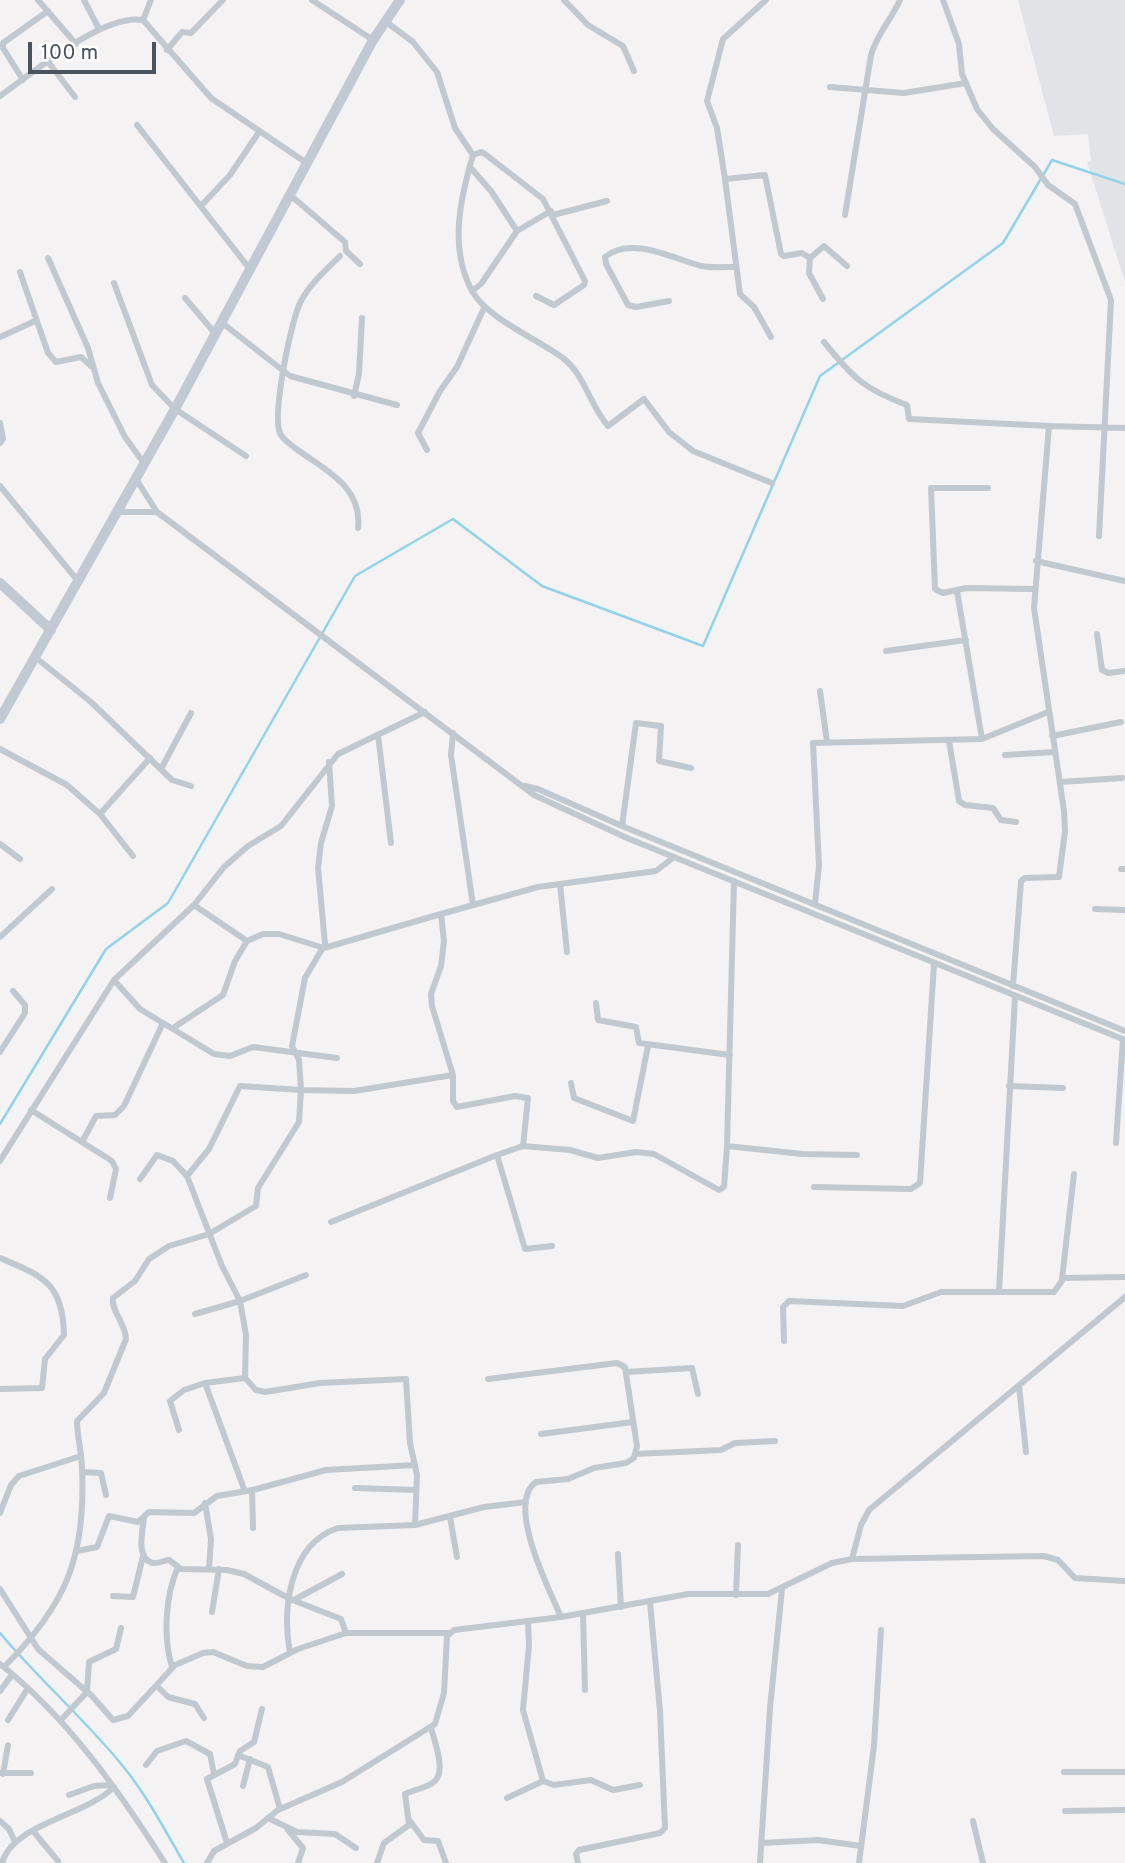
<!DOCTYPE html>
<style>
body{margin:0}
#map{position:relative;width:1125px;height:1863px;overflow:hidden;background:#f4f2f2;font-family:Overpass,sans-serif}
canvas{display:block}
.scale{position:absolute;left:28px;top:42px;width:128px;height:32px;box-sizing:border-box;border:4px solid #4a545f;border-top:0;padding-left:9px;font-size:21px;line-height:24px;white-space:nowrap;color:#4a545f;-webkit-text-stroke:5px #fff;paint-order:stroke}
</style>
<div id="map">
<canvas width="1125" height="1863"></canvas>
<div class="scale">100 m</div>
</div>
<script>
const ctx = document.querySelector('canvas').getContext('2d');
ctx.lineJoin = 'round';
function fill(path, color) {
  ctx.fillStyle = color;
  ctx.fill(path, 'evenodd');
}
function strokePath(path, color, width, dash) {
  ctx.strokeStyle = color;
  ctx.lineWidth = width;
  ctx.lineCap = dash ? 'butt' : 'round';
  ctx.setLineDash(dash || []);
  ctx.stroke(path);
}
const airport = new Path2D(`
 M1018 0H1125V282L1087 162 1091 161 1088 134 1054 136Z`);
const stream = new Path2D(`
 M0 1124 106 949 168 903 355 576 453 519 542 586 703 646 820 376 1003 243 1052 160 1125 184
 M0 1633C37 1677 80 1715 117 1759 144 1790 163 1827 184 1863`);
const street = new Path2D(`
 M38 0 76 44
 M84 0 99 29
 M312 0 373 40
 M564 0 588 25 623 46 634 71
 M943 0 959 44 962 74 977 109 993 129 1035 167 1048 185 1075 204 1111 300 1099 536
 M143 20 151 0
 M385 21 413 42 437 72 455 128 473 155
 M167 50 182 32 191 33 223 0
 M49 63 75 97
 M23 80 3 48V43L48 11
 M830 87 904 93 966 83
 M0 96C33 73 103 13 143 20L211 98 308 164
 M137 125 249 268
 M473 155 481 152 485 154 543 199 585 281 584 285 554 305 536 296
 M473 155C460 199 449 248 472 291L481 284 517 231
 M470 167 491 191 517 231 551 211
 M725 179 717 128 707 101 723 39 766 0
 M289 194 345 242 346 251 360 264
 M201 206 230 175 259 132
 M553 215 607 201
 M845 215 871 55C877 34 891 20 900 0
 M340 256C326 270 310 284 301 301 291 319 272 415 280 433 282 439 290 444 295 448 323 469 363 486 358 528
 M48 258 88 348 98 383 125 437 143 462
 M20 272 48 353 56 362 81 357 91 366
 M114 283 152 385 175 409 246 456
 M472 291C488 319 536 338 563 358 585 375 590 406 608 426L644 399 669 432 693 451 772 483
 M185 298 214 332
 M823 299 809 273 810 258 824 246 847 266
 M669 301 636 307 628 305 606 264 605 257C631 235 674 259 701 266 711 268 724 267 734 267
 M221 322 290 376 397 405
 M0 337 35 321
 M771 337 754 307 740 294 725 179 765 175 781 254 784 256 802 253 810 258
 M824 342C853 378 864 389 907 405L909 419 1049 426 1034 608 1064 811 1065 831 1059 877 1025 878 1021 881 1013 986
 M354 396 359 374 362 318
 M0 423 3 439 0 443
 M1049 426 1125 428
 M427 450 418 433 440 391 457 367 484 308
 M136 479 157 512 534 795 627 838 1125 1040
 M0 486 78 581
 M988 488H931L935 589 943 593 966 588 1034 589
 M118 512H157
 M1036 561 1125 581
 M957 591 982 739 1048 712
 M1097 634 1102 670 1108 673 1125 671
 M886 651 966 640
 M35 657 91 702 172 780 191 786
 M820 691 827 742
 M453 733 451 755 473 905
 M378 735 391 843
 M1052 736 1121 722
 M949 741 959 801 965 805 993 808 1001 820 1016 822
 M0 749 67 785 100 814 150 758
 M1005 755 1055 752
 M161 769 191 713
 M1060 782 1122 778
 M525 786 538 789 622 826 1125 1031
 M100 814 133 856
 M622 826 636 723 661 726 659 761 691 768
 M0 844 20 859
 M1121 869H1125
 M734 881 727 1146 802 1154 857 1155
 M560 884 567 952
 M815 903 819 866 813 743 982 739
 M1095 909 1125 910
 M441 914 538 887 656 871 674 857
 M0 937 52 889
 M114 980 140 1009 214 1054 230 1056 253 1047 337 1058
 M596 1003 598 1020 636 1027 639 1043 730 1055
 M173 1028 223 995 235 961 247 941
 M0 1052 25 1013V1005L13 991
 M453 1075V1101L457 1107 515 1096 528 1098 523 1146
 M571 1083 574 1098 633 1121 648 1046
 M1009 1086 1063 1088
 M31 1110 112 1161 116 1169 110 1198
 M82 1142 96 1116 115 1115 124 1106 162 1025
 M1116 1143 1123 1039
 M0 1161 114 980 194 905 224 867 248 846 281 826 338 754 425 712
 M187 1176 209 1149 240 1086 301 1090 299 1060 292 1046 305 978 325 944 318 868 321 843 332 806 329 762
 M140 1179 157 1155 173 1161 187 1176 222 1266 240 1301 246 1335 245 1378 256 1390 265 1392 320 1383 406 1379 410 1443 417 1475 415 1525
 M814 1187 911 1189 920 1183 934 964
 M331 1222 497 1155
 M552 1246 525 1249 497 1155 523 1146 570 1150 598 1158 636 1152 654 1154 719 1190 724 1187 727 1146
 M0 1258C43 1276 63 1283 64 1335L45 1359 42 1388 0 1389
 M1062 1279 1074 1174
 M999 1291 1015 997
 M195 1314 240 1301 306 1275
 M784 1341 783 1307 789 1301 903 1306 941 1292H1054L1064 1278 1125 1277
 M626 1372 692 1368 698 1394
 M488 1379 617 1363 625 1367 637 1446 634 1458 626 1463 594 1468 568 1479 536 1482C505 1504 550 1591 561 1617
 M205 1383 245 1378
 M1019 1386 1026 1452
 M179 1430 170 1401 184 1390 205 1383 244 1489
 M541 1434 633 1422
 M635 1454 721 1450 735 1443 775 1441
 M82 1472 101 1473 106 1495
 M355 1488 416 1490
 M252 1490 253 1528
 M205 1503 211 1539 209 1569
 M0 1513 11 1485 19 1476 81 1456
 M144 1517C143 1530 135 1559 153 1563 159 1564 164 1560 169 1560L181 1569 227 1570 244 1574 290 1599 341 1619 346 1633
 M450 1517 457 1557
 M77 1551 97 1547 109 1516 138 1522 149 1512 194 1513 217 1496 253 1490 326 1470 415 1465
 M618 1554 621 1607
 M852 1559 861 1525 869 1510 1125 1297
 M0 1589 38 1649 92 1696 113 1720 128 1716 175 1665 203 1653 213 1652 247 1666 263 1667 298 1649 346 1633H448
 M736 1595 738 1545
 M113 1596 133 1597 143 1556
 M294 1600 342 1574
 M212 1612 219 1569
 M583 1613 585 1690
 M528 1621 529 1645 523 1710 543 1781 554 1785 591 1780 613 1790 640 1785
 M290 1653C282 1610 289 1544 338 1528L415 1525 484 1507 526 1502
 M0 1664C68 1718 119 1791 165 1863
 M4 1667C66 1605 86 1557 82 1469 82 1453 77 1437 77 1421L104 1393 126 1339C126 1324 111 1311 113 1298L135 1281 149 1259 169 1246 209 1234 256 1206 258 1188 299 1122 301 1090 354 1091 453 1075 432 1006 431 994 441 966 444 941 441 914 324 948 279 934H263L247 941 194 905
 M172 1667C163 1638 165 1596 178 1567
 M157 1686 168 1697 195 1704 204 1718
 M0 1691 12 1675
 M8 1720 28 1688
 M61 1720 87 1692 89 1662 116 1649 121 1628
 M238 1755 268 1767 280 1809
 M146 1765 157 1751 186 1741 210 1754 214 1774
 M1064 1772H1125
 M0 1773H31
 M3 1774 8 1745
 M243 1786 250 1759
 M69 1795 94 1786 112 1785
 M507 1798 543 1781
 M1065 1811 1125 1810
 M268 1818 297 1832 335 1834 356 1848
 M0 1821 9 1829 15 1842
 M410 1821 424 1840 438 1841 446 1863
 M973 1821 983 1863
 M288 1830 303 1848 298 1863
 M33 1831 58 1861
 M227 1843 207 1779 235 1764 240 1751 254 1742 262 1709
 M762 1843 818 1840 861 1846
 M2 1863C12 1824 85 1816 114 1787
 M207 1863 214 1851 256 1828 278 1810 342 1782 435 1724 444 1693 447 1636 454 1630 561 1617 688 1594H768L832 1563 852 1559 1044 1556 1058 1560 1075 1578 1125 1581
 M377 1863 384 1843 409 1825 405 1794C413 1790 422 1789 431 1784 449 1775 434 1742 431 1727
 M578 1863 576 1854 579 1850 660 1833 665 1828 660 1711 650 1602
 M760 1863 770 1708 782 1589
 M859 1863 874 1746 881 1630`);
const secondary = new Path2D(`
 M0 583 51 630
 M0 719 175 409 373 40 400 0`);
fill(airport, '#e1e3e6');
strokePath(stream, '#92d3ea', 2.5);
strokePath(street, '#c0c8d0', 6);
strokePath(secondary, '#c1c9d4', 10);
</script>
